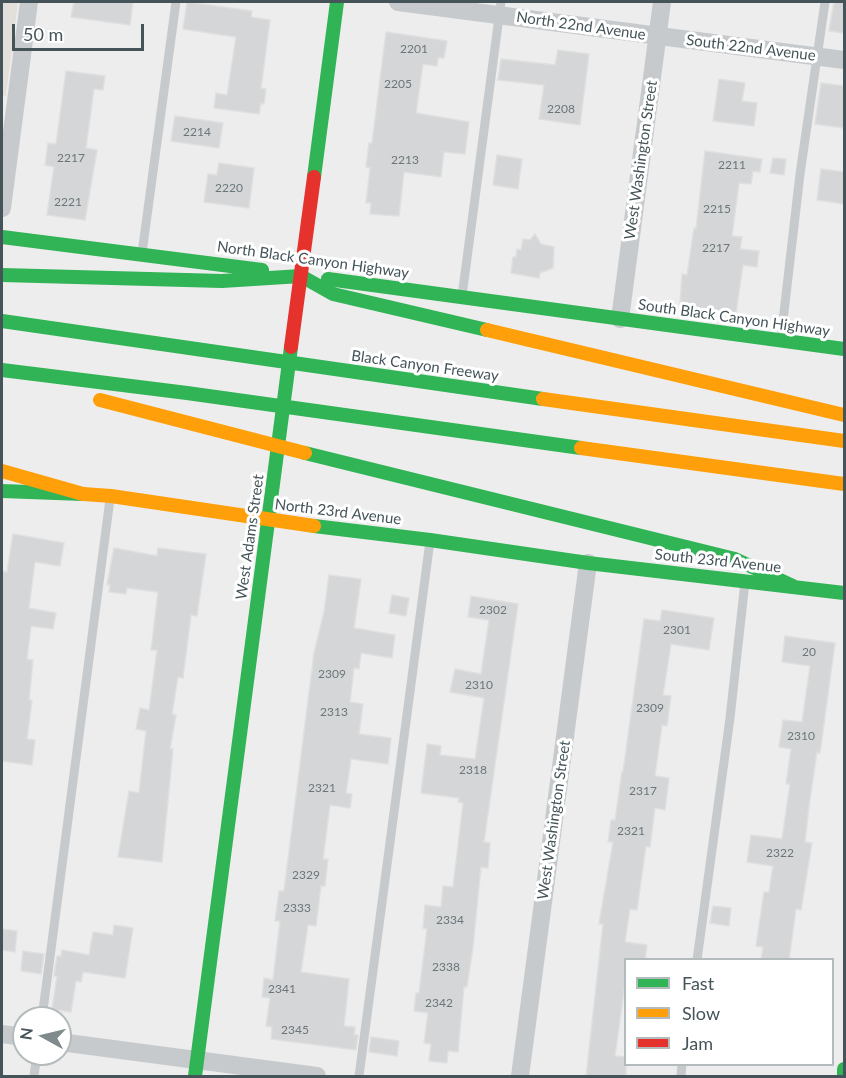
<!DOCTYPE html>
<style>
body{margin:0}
#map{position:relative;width:846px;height:1078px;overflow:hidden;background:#eeeded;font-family:Lato,sans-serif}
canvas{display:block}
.frame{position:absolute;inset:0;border:3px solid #445459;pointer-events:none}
.legend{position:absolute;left:624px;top:958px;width:210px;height:108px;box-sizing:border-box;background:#fff;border:2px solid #b4bbbd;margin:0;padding:8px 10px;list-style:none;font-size:18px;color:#445459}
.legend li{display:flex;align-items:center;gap:12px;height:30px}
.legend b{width:30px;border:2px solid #b4bbbd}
.north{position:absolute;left:12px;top:1006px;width:60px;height:60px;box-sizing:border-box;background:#fff;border:2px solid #b4bbbd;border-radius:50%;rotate:278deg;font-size:16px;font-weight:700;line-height:24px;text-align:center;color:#445459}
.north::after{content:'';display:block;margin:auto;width:21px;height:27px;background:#808a8d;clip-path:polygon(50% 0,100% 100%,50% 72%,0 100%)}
.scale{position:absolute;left:12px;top:24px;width:132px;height:27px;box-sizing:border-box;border:3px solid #445459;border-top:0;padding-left:8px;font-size:18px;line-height:21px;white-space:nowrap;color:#445459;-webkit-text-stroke:4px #fff;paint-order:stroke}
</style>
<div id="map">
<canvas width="846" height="1078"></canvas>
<div class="frame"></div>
<ul class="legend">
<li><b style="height:8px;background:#30b455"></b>Fast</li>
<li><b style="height:8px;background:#ff9f0a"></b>Slow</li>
<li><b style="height:8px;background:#e5322d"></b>Jam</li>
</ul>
<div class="north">N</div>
<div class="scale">50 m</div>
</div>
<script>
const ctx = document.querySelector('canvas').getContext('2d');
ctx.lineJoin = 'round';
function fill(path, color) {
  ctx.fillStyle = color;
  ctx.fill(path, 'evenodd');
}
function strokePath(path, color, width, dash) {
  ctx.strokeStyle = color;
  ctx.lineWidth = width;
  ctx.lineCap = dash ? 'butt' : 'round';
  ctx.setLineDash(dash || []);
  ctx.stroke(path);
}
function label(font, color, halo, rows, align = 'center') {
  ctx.font = font + ' Lato,sans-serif';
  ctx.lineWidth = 6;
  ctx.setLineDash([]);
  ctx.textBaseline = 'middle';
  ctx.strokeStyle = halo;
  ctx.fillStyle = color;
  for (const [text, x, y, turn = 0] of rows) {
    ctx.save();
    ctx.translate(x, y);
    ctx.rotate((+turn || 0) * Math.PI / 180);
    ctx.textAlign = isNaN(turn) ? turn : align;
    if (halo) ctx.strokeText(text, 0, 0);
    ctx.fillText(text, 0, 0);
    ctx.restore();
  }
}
const commercial = new Path2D(`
 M2 2H18L6 96 2 95Z`);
const building = new Path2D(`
 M74 2H133L130 25 71 17Z
 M187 2 252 11 251 17 270 20 261 88 266 89 264 104 261 103 259 114 214 108 216 93 227 95 236 37 183 29Z
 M834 2H844V33L829 31Z
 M386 32 447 41 444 58H438L437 66 423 64 416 113 469 122 465 154 444 152 441 177 404 172 399 216 370 214 371 203H366L370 168 366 167 369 143H372Z
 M558 50 589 54 580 125 539 119 544 85 498 80 501 59 555 65Z
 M66 71 105 76 103 90 94 89 86 148 97 150 85 220 47 215 54 167 45 165 48 143 56 144Z
 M719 79 745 83 742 101 757 103 754 126 713 121Z
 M821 83 844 86V128L815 124Z
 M175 116 223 123 219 148 171 141Z
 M705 151 762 159 760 172 753 171 751 184 739 183 732 236 742 237 740 249 759 251 757 267 743 265 736 313 680 305 682 274 687 275 694 228 696 229Z
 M497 155 522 159 518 189 493 185Z
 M773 158 786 159 784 175 770 173Z
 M219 163 254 168 249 208 204 202 208 174 217 175Z
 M821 169 844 172V204L817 200Z
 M535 234 541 244 554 247 553 268 540 273 539 278 511 273 513 257H516L517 249 521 250 523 239 530 240Z
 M13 534 64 543 60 566 35 562 29 608 56 613 53 629 31 626 27 659 33 660 29 700H32L27 739 35 740 32 765 2 761V571L7 572Z
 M114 548 157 556 158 548 206 554 197 616 191 615 183 678 178 677 172 714 176 715 170 749H173L162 862 118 857 129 791 139 793 146 731 136 729 140 708 149 710 157 650H151L158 592 127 588 126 594 109 592 110 585H107Z
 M329 575 361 579 354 628 395 635 392 658 361 653 359 669 354 668 350 702 363 704 359 734 391 738 388 764 351 759 346 793 352 794 350 808 330 805 323 859H328L325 886H321L316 926 308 925 301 972 349 979 344 1026 355 1027 354 1035H358L356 1050 271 1039 272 1027 266 1026 270 998 262 997 264 978 273 980 280 921H275L279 891H284L314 653 324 612Z
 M392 595 409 598 406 616 389 613Z
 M471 596 518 604 484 842 490 843 488 868 481 867 473 947 467 987H464L458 1052 448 1051 447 1063 429 1061 431 1044 424 1043 428 1013 414 1011 416 993H419L427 929 423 928 425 905 441 907 443 886 453 887 463 803 458 802 459 798 421 793 427 744 441 746 440 755 475 759 484 698 450 692 455 669 481 674 489 620 468 617Z
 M662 610 714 618 709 650 671 644 663 695 671 696 667 726 662 725 655 776 669 778 665 810 655 808 650 847 646 846 637 910 630 909 625 942 647 945 645 960H626V977L615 1056 626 1057V1077H586L603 924H599L613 842H608L611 820H615L622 771 623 772 644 619 660 621Z
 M785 636 835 643 820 753 817 752 809 806 805 842 812 843 801 910 796 909 789 960H761L763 947 756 946 764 892H769L773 866 747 862 751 835 782 839 790 784H786L791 749 779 747 783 720 802 722 810 666 782 662Z
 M713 906 731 908 729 926 710 923Z
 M114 925 133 928 125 978 83 972 81 982 76 981 71 1012 52 1009 57 976H54L57 956H61L62 950 89 955 93 932 113 935Z
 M2 929 17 931 15 952 2 950Z
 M23 951 44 954 41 974 21 971Z
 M371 1037 399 1041 397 1056 369 1052Z`);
const lane = new Path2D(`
 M142 253 176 2
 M462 296 501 2
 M781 338 800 174 825 2
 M697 960 730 718 745 582
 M42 1018 110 499
 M34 1076 37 1054
 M359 1076 430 541
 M681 1076 682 1064`);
const street = new Path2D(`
 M398 2 844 60
 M2 208 29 2
 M620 319 662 2
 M2 1034 24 1037
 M60 1042 317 1076
 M520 1076 588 563`);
const fast = new Path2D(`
 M314 177 337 2
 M2 237 262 270
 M2 275 222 281 301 276 333 294 487 330
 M328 279 844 349
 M2 321 543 399
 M2 370 187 393 581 448
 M305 453 735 559 793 586
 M2 491 83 494
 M314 526 430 540 588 563 844 593
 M844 1069V1076
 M195 1076 291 347`);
const slow = new Path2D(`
 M487 330 844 415
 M543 399 844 441
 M100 400 305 453
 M581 448 844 484
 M2 471 83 494 111 496 314 526`);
const jam = new Path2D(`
 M291 347 314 177`);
const numberNames = [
 ["2201",414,49],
 ["2205",398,84],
 ["2208",561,109],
 ["2214",197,132],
 ["2217",71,158],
 ["2213",405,160],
 ["2211",732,165],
 ["2220",229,188],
 ["2221",68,202],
 ["2215",717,209],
 ["2217",716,248],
 ["2302",493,610],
 ["2301",677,630],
 ["20",809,652],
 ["2309",332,674],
 ["2310",479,685],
 ["2309",650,708],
 ["2313",334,712],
 ["2310",801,736],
 ["2318",473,770],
 ["2321",322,788],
 ["2317",643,791],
 ["2321",631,831],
 ["2322",780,853],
 ["2329",306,875],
 ["2333",297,908],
 ["2334",450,920],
 ["2338",446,967],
 ["2341",282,989],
 ["2342",439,1003],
 ["2345",295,1030]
];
const streetNames = [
 ["North 22nd Avenue",581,26,8],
 ["South 22nd Avenue",751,48,7],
 ["West Washington Street",641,160,-82],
 ["North Black Canyon Highway",313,260,8],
 ["South Black Canyon Highway",734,318,8],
 ["Black Canyon Freeway",425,366,8],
 ["North 23rd Avenue",338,512,7],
 ["West Adams Street",250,537,-82],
 ["South 23rd Avenue",718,561,6],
 ["West Washington Street",554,820,-82]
];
fill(commercial, '#e3dfda');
fill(building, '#d5d6d7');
strokePath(building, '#dfdfe0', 1.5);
strokePath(lane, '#c7cacc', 9);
strokePath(street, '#c7cacc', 18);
strokePath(fast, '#30b455', 14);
strokePath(slow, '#ff9f0a', 14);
strokePath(jam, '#e5322d', 14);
label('12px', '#6a767a', null, numberNames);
label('15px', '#445459', '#fff', streetNames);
</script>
